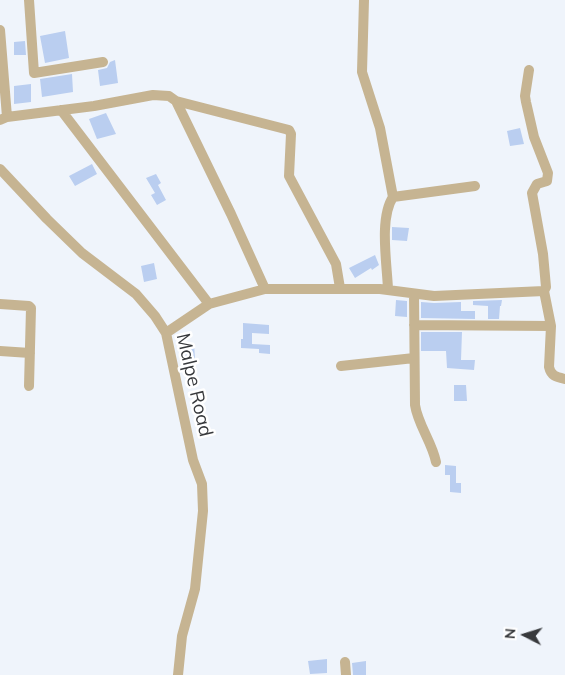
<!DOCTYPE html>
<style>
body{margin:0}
#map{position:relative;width:565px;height:675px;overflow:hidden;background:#eff4fb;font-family:Mulish,sans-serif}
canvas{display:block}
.north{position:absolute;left:500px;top:610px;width:50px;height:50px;-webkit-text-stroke:4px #fff;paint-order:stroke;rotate:275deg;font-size:14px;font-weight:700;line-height:20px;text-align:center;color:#37393c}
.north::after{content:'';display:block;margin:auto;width:18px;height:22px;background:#37393c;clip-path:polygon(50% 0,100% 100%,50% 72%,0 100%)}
</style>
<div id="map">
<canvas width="565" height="675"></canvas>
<div class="north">N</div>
</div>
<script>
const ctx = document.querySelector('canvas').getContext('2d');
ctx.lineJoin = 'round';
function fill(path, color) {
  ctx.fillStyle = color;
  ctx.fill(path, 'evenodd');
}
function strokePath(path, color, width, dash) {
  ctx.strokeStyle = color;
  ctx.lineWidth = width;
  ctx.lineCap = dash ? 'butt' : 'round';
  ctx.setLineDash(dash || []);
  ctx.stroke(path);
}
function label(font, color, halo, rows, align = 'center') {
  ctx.font = font + ' Mulish,sans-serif';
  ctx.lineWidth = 5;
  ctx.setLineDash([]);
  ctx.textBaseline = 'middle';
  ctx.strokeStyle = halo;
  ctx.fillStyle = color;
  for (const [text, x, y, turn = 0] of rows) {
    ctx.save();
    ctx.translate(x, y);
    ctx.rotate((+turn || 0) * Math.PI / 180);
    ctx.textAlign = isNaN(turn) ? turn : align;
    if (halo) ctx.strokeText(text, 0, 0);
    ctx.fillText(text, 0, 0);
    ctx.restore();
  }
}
const building = new Path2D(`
 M65 31 69 58 45 63 40 36Z
 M25 41 26 55H14V42Z
 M115 60 118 83 100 86 98 70 107 68 110 62Z
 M72 74 73 92 42 97 40 79Z
 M31 84V102L14 104V86Z
 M106 113 116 134 97 139 89 119Z
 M520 128 524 144 510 146 507 131Z
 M92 164 97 174 75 186 69 176Z
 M156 174 161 183 158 185 166 200 157 205 151 195 155 193 146 178Z
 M392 227 409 228 407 241 392 240Z
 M375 255 379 265 372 270 371 268 355 278 349 268Z
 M154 263 157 279 144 282 141 266Z
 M396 300 407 301V317L395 316Z
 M502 300 501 306H500L499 319H488V306L473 305V301Z
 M421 302 434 303 461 302V311H475V319L421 318Z
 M243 323 269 325V334L252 333V344L270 345V354L259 353V349L241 348V339H243Z
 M421 332H462L461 360H475L474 370 447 368 446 351H421Z
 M182 342 194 343 195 359H182Z
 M454 385H466L467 401H454Z
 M445 465 456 466V483H461V493L450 492V475H445Z
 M327 659V673L310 674 308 661Z
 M366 661V675H353L352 663Z`);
const minor = new Path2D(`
 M29 0 34 73 103 62
 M364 0 362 72 380 128 393 197
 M0 30 7 117
 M176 101 289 130 291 134 289 176 336 264 340 288
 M61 110 209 304
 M0 120 7 117 94 106 153 95 169 96 176 101 231 214 265 289
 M0 169 47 219 82 253 136 294 155 316 166 333 193 460 202 484 203 511 195 589 182 636 178 675
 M388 289C387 264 379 218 393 197L475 186
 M544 291 551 326 549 367C551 376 556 377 565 379
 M414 294 415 405C418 425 432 442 436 462
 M0 304 29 306 31 308 29 386
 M414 325 551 326
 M166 333 209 304 265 289H380L434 296 544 291 546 287 543 254 532 193 537 184 547 181 548 173 534 137 526 102 525 96 529 70
 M0 351 30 353
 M341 366 414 358
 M345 662 346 675`);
const streetNames = [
 ["Malpe Road",194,385,77]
];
fill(building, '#bacef0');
strokePath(minor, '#c6b492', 10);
label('19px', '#37393c', '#fff', streetNames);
</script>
